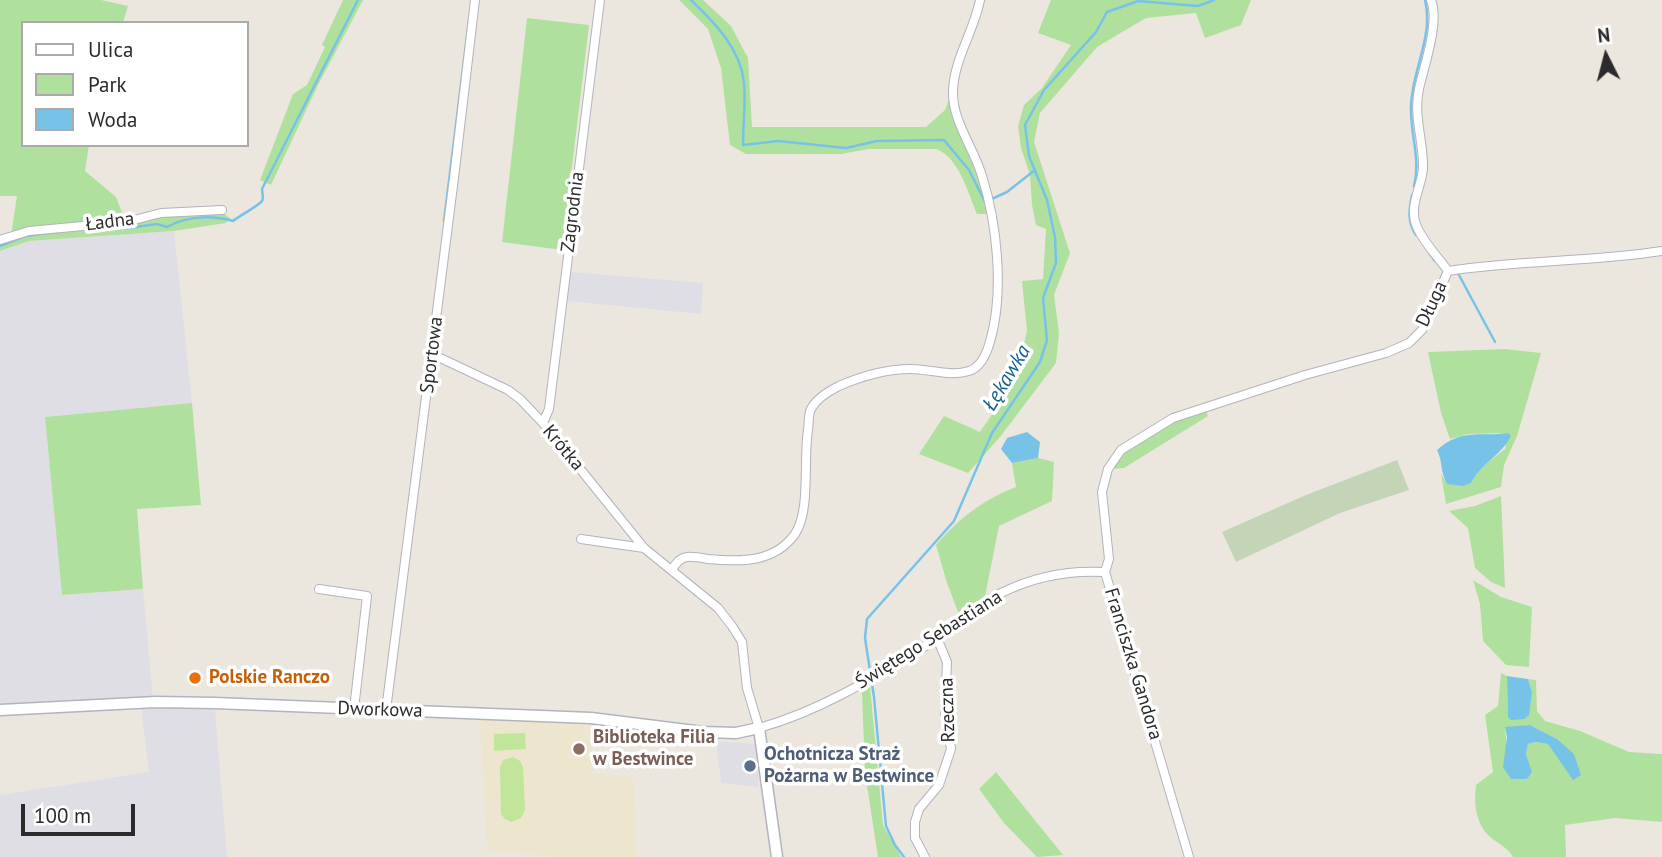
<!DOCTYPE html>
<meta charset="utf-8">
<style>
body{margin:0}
#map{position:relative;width:1662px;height:857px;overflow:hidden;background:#ece7de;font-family:"PT Sans",sans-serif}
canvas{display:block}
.legend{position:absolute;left:21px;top:21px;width:228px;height:126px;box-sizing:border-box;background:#fff;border:2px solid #aaa;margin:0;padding:9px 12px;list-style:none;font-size:21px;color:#2b2b2b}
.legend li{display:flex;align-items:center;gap:14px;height:35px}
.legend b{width:35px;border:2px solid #aaa}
.north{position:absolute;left:1571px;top:21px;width:70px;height:70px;-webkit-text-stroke:5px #fff;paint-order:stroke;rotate:354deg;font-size:19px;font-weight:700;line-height:28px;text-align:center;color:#2b2b2b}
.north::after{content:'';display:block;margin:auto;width:24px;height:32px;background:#2b2b2b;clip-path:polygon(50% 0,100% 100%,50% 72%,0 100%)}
.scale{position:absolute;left:21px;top:804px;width:114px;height:32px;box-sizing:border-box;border:4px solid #2b2b2b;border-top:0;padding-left:9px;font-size:21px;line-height:24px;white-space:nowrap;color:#2b2b2b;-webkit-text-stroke:5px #fff;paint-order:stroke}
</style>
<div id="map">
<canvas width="1662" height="857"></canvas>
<ul class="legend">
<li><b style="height:9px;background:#fff"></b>Ulica</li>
<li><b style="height:19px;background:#b0e09d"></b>Park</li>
<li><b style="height:19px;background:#77c3e8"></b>Woda</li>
</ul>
<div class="north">N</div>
<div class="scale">100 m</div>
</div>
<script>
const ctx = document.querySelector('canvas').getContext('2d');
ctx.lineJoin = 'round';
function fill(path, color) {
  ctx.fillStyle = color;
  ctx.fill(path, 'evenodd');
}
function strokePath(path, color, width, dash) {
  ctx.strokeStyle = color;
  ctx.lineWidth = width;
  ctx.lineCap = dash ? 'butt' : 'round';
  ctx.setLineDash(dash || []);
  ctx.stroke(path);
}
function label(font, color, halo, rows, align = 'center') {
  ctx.font = font + ' "PT Sans",sans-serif';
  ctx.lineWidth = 7;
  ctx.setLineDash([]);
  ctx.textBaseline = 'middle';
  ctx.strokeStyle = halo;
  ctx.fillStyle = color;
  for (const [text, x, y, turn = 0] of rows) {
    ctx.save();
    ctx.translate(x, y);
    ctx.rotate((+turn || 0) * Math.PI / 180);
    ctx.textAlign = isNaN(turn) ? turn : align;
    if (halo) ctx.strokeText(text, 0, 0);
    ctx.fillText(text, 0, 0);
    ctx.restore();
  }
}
const industrial = new Path2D(`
 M174 231 192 403 45 417 62 595 143 589 153 698 0 706V251L29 241Z
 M570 272 703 283 701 314 567 301Z
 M141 708H215L227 857H0V795L149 772Z
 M716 741 756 744 759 787 721 783Z`);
const education = new Path2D(`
 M480 718 590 722 593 774 633 776 637 857H552L487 849Z`);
const green = new Path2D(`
 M0 0H101L128 6 123 23H23V145H89L85 171 116 197 125 220 11 236 17 196H0Z
 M343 0H363L318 85 271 185 260 180 293 94 307 85 325 47 322 45Z
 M679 0H703L731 26 748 58 752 127H926L945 110 949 99C953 124 965 143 974 166 980 181 983 198 987 214H977C968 193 959 157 936 149H869L841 154H746L730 145 721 68 708 29Z
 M1051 0H1251L1241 25 1205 38 1196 13 1146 18 1097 47 1040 113 1034 142 1070 253 1054 295 1059 333 1056 363 1000 437 968 473 919 454 944 416 980 432 1015 381 1027 331 1022 281 1043 279 1046 229 1036 225 1032 205 1030 175 1021 148 1018 126 1024 105 1042 88 1071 45 1038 33Z
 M527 18 589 25 562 250 502 242Z
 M223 213 230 218 226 223 174 231 29 241 0 251V242L29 233 162 215Z
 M1505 349 1541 353 1517 436 1504 465 1501 487 1446 504 1441 474 1447 484 1478 470 1505 449 1508 433 1469 434 1450 439 1441 413 1428 352Z
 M192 403 201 505 137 509 143 589 62 595 45 417Z
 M1206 411 1208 416 1124 468 1112 469 1123 452 1175 421Z
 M1038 458 1054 462 1052 501 999 526 985 596 960 617 947 583 936 545C959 518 983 500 1016 487L1012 463Z
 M1501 496 1505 588 1491 582 1475 568 1468 528 1449 511 1475 506Z
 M1473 580 1501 597 1532 607 1529 667 1506 665 1483 641 1480 604Z
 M1501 673 1507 676 1508 717 1532 692 1528 679 1536 680 1537 711 1545 721 1580 731 1629 752 1662 754V822L1615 818 1565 825 1566 857H1513C1507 846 1495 843 1487 834 1475 820 1474 802 1476 785L1493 772 1485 715 1498 706ZM1530 725 1557 739 1548 744 1536 742 1528 744 1526 754 1531 772 1527 779 1507 748 1505 728Z
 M870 686 883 825 901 857H878L865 773 862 693Z
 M996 772 1063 855 1037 857 1004 823 979 789Z`);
const cemetery = new Path2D(`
 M1397 460 1409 490 1340 513 1236 562 1222 532 1306 495Z`);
const pitch = new Path2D(`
 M525 733 526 749 494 751V734Z
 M513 757 520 761 523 767 525 810 521 818 511 822 505 819 501 814 500 767 503 760Z`);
const water = new Path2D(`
 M1027 432 1040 442 1038 458 1012 463 1001 449 1007 438Z
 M1508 433 1511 436C1501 456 1481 463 1471 483L1463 486 1447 484C1440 472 1443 462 1437 450 1462 428 1479 437 1508 433Z
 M1507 676 1528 679 1532 692 1529 715 1524 719 1511 720 1508 717Z
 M1530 725 1557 739 1574 754 1581 775 1573 780 1548 744 1536 742 1528 744 1526 754 1532 772 1527 779H1511L1503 767 1507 737 1505 727Z`);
const stream = new Path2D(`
 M691 0C714 22 741 49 744 83 746 103 743 124 743 145L778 141 846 148 877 141 944 140 969 170 985 202 1007 192 1035 170
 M1414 186C1421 159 1410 134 1411 106 1412 70 1434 36 1425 0
 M1412 195C1409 210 1407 222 1416 235
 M444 221 469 21
 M89 229 129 228 157 224 167 227C186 216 212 215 233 221 238 217 261 204 262 201 264 198 262 193 262 189L358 0
 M0 246 25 236 58 232
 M1430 254 1435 261
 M1459 275 1495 342
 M904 857 895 845 886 826 874 697 865 638 867 619 954 521 992 433 1040 362 1047 340 1043 298 1056 263 1055 237 1047 200 1029 156 1025 125 1044 90 1096 32 1107 12 1138 1 1198 6 1214 0`);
const street = new Path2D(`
 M1431 0C1440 22 1424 66 1419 89 1413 117 1424 142 1423 169 1421 189 1408 207 1417 227 1424 243 1438 257 1448 271
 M0 240 29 231 126 222 161 213 222 210
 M1448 271C1519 260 1591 262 1662 251
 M432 354 508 390 520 399 543 423 644 548 718 608 732 626 742 642 747 688 759 728C820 711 873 678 927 645 952 630 975 606 1001 593 1033 577 1070 570 1105 572
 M543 423 549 409 600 0
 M581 539 644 548
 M672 570C675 564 680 558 687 557 694 556 702 558 708 559 741 562 774 563 795 534 811 510 803 459 808 430 809 424 808 415 811 409 816 399 829 391 839 386 862 376 886 369 911 369 929 369 951 377 969 371 982 367 988 350 991 338 1004 290 997 223 982 176 974 148 952 121 953 91 954 59 974 31 980 0
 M319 589 367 596 354 709
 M386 710 454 178 475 0
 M925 857 915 838V822L919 809 939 785 951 749 945 712 947 662 937 638
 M1189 857 1105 572 1109 559 1102 492 1108 469 1121 450 1173 418 1305 375 1386 353 1409 343 1422 330 1448 271`);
const secondary = new Path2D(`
 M0 710 156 702 215 703 591 718 703 732 736 733 759 728 777 857`);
const markers = [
 [195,678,7,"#e8710a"],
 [579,749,7,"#8d6e63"],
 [750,766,7,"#5c6f8a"]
];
const streetNames = [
 ["Zagrodnia",573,212,-83],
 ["Ładna",110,222,-7],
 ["Długa",1432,304,-65],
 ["Sportowa",432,355,-83],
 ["Krótka",563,448,50],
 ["Świętego Sebastiana",929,640,-32],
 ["Franciszka Gandora",1133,664,73],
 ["Dworkowa",380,710,2],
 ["Rzeczna",948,710,-92]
];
const foodNames = [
 ["Polskie Ranczo",209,678]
];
const educationNames = [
 ["Biblioteka Filia",593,738],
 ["w Bestwince",593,760]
];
const serviceNames = [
 ["Ochotnicza Straż",764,755],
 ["Pożarna w Bestwince",764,777]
];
const waterNames = [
 ["Łękawka",1007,378,-59]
];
fill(industrial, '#e0dee5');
fill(education, '#ede5ce');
fill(green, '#b0e09d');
fill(cemetery, '#c3d5b6');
fill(pitch, '#c1e69a');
fill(water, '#77c3e8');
strokePath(stream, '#77c3e8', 2.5);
strokePath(street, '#b1b3be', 10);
strokePath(secondary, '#b1b3be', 13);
strokePath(street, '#fff', 8);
strokePath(secondary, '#fff', 10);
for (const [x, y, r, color] of markers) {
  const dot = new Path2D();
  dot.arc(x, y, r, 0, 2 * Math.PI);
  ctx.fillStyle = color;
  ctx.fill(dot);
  strokePath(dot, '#fff', 2.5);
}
label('19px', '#2b2b2b', '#fff', streetNames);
label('bold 19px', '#c56008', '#fff', foodNames, 'left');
label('bold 19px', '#785e54', '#fff', educationNames, 'left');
label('bold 19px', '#4e5e75', '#fff', serviceNames, 'left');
label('italic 21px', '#146195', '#fff', waterNames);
</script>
